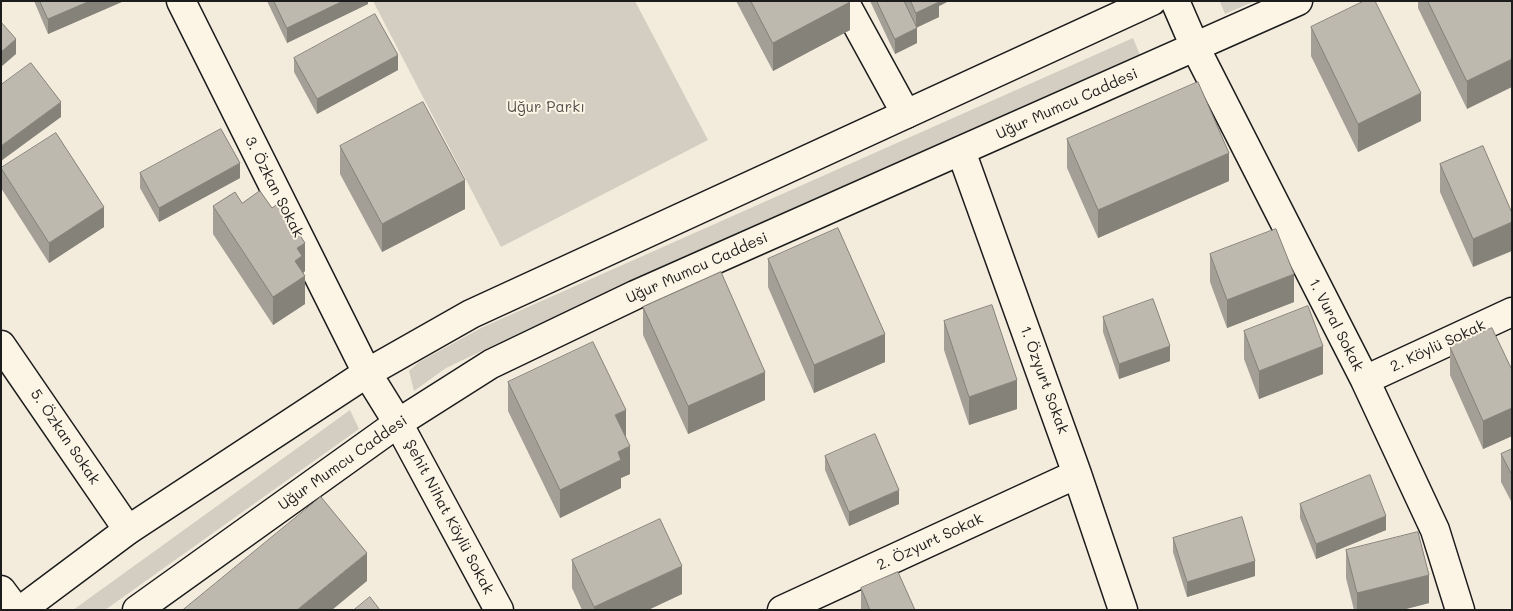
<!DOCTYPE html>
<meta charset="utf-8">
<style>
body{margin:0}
#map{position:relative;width:1513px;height:611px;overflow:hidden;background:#f3ecdd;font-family:Mali,sans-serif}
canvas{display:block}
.frame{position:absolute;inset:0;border:2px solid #1c1c1c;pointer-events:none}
</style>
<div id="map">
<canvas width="1513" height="611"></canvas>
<div class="frame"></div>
</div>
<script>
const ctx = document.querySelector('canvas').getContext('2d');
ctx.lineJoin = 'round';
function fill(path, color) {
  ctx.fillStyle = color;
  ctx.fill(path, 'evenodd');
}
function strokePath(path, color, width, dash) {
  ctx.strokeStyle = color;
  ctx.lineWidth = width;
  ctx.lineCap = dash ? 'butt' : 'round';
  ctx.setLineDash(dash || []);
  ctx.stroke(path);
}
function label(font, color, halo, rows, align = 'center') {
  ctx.font = font + ' Mali,sans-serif';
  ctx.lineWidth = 4;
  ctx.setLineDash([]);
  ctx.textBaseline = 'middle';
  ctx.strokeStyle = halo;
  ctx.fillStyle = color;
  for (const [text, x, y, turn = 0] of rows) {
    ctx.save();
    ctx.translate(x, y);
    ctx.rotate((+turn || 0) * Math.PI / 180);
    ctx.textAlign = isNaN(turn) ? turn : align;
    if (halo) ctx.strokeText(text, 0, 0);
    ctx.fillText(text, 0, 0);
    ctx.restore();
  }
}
const green = new Path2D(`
 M373 1H635L708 140 501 247Z
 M1222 1H1255L1225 14 1220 2Z
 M1133 38 1140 55 528 329 446 368 414 391 409 371 419 362 483 327Z
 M350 410 359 429 105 610H73Z`);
const street = new Path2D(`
 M181 1 367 373
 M844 1 906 114
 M1195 47 1365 380 1435 530 1460 610
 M961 151 1077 474 1123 610
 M1 345 128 530
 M1365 380 1512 312
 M398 423 499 610
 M1 590 16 610
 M782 610 1077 474`);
const secondary = new Path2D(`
 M1175 1 1195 47
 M367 373 398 423
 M21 610 128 530 367 373 471 314 1152 1
 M137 610 398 423 491 364 635 295 1298 1`);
const wall = new Path2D(`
 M34 1H124L48 34Z
 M267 1H368V4L287 43Z
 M736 1H850V30L773 71Z
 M870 1H949L939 6V17L917 27V43L895 54Z
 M1418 1H1512L1467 109 1418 8Z
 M1311 27 1421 121 1358 152 1311 56Z
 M294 58 398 70 317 114 294 72Z
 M1067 139 1229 181 1098 238 1067 168Z
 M340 146 465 209 382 252 340 174Z
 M1483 146 1473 267 1440 192V164Z
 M1 168 104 227 49 263 1 188Z
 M140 173 240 178 159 222 140 188Z
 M242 203 305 271 303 273 305 304 273 325 213 234V206Z
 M1210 254 1294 302 1227 328 1210 282Z
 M768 259 885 362 814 393 768 287Z
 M643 307 765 400 688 434 643 335Z
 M1103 317 1170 361 1119 379 1103 332Z
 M944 321 1017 409 969 425 944 350Z
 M1244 331 1323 374 1259 399 1244 359Z
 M1450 347 1512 370V436L1483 449 1450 375Z
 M508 382 626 437 630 474 621 478V488L560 518 508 411Z
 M1512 449V503L1501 482V454Z
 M825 456 899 504 849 526 825 470Z
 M1300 504 1386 530 1316 559 1300 518Z
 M1173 538 1255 576 1187 597 1173 552Z
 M1346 550 1429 603 1402 610H1354L1346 578Z
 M572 560 682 594 648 610H582L572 588Z
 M861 588 915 610H861Z`);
const shadedWall = new Path2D(`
 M90 1H124L48 34V19Z
 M343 1H368V4L287 43V28Z
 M938 1H949L939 6V17L916 28V13Z
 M850 2V30L773 71V43Z
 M917 28V43L895 54V39Z
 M16 39V54L1 67V52Z
 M398 55V70L317 114V99Z
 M1512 59V87L1467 109V81Z
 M1421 93V121L1358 152V124Z
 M61 102V117L1 161V146Z
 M1229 153V181L1098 238V210Z
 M240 163V178L159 222V208Z
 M465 180V209L382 252V224Z
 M104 207V227L49 263V243Z
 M1512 222V251L1473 267V239Z
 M305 243V271L302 274 305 276V304L273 325V297L295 261 297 248Z
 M1294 274V302L1227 328V300Z
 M885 334V362L814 393V365Z
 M1170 346V361L1119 379V364Z
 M1323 346V374L1259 399V371Z
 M765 372V400L688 434V406Z
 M1017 380V409L969 425V397Z
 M1512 408V436L1483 449V421Z
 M626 410V438L615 415Z
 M630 446V474L621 478V488L560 518V490L618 452Z
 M899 490V504L849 526V512Z
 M1386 516V530L1316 559V544Z
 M367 553V581L332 610H297Z
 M1255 561V576L1187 597V582Z
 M682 566V594L648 610H594V607Z
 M1429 575V603L1402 610H1357V593Z`);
const building = new Path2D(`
 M40 1H90L48 19Z
 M274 1H343L287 28Z
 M751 1H850V2L773 43Z
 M877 1H904L917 28 895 39Z
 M911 1H938L939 2 916 13Z
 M1364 1H1375L1421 93 1358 124 1311 27Z
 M1428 1H1512V59L1467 81Z
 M375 14 398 55 317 99 294 58Z
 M1 22 16 39 1 52Z
 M31 63 61 102 1 146V85Z
 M1198 82 1229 153 1098 210 1067 139Z
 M423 102 465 180 382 224 340 146Z
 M221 129 240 163 159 208 140 173Z
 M56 133 104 207 49 243 1 168Z
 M1483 146 1512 213V222L1473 239 1440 164Z
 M260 191 272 208 279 203 305 243 297 248 302 256 295 261 305 276 273 297 213 206 235 192 242 203Z
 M838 228 885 334 814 365 768 259Z
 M1276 229 1294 274 1227 300 1210 254Z
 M721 272 765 372 688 406 643 307Z
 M1153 299 1170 346 1119 364 1103 317Z
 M992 305 1017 380 969 397 944 321Z
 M1308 306 1323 346 1259 371 1244 331Z
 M1492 328 1512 370V408L1483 421 1450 347Z
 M593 342 626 410 615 415 630 446 618 452 621 460 560 490 508 382Z
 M875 434 899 490 849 512 825 456Z
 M1512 449V475L1501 454Z
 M1370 475 1386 516 1316 544 1300 504Z
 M321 497 367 553 297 610H183Z
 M1242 517 1255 561 1187 582 1173 538Z
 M660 519 682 566 594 607 572 560Z
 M1418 532 1429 575 1357 593 1346 550Z
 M898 572 915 610H870L861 588Z
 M370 597 380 610H354Z`);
const streetNames = [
 ["Uğur Mumcu Caddesi",1067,104,-24],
 ["3. Özkan Sokak",274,187,63],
 ["Uğur Mumcu Caddesi",697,268,-24],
 ["1. Vural Sokak",1336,325,63],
 ["2. Köylü Sokak",1438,346,-25],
 ["1. Özyurt Sokak",1044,380,70],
 ["5. Özkan Sokak",65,437,56],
 ["Uğur Mumcu Caddesi",343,463,-35],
 ["Şehit Nihat Köylü Sokak",449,517,62],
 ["2. Özyurt Sokak",930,542,-25]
];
const parkNames = [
 ["Uğur Parkı",546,107]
];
fill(green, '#d3cec1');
strokePath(street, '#1c1c1c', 31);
strokePath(secondary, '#1c1c1c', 31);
strokePath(street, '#fcf5e5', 28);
strokePath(secondary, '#fcf5e5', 28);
fill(wall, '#a39f96');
fill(shadedWall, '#85827a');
fill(building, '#beb9ae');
strokePath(building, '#85827a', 1);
label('15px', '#1c1c1c', '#fcf5e5', streetNames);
label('15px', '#53514e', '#fcf5e5', parkNames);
</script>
